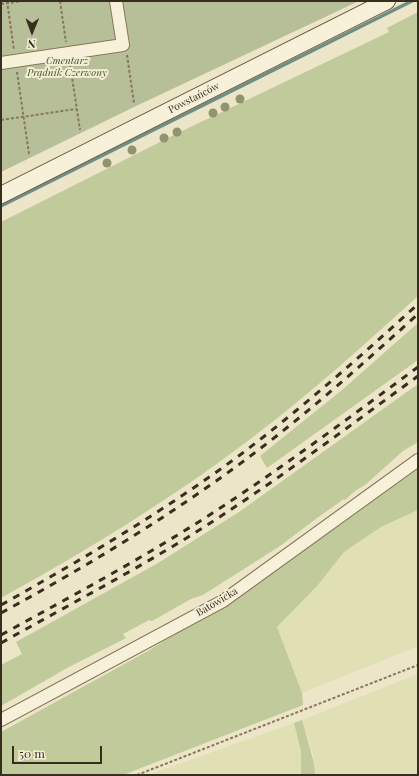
<!DOCTYPE html>
<meta charset="utf-8">
<style>
body{margin:0}
#map{position:relative;width:419px;height:776px;overflow:hidden;background:#ece5c7;font-family:"Playfair Display",serif}
canvas{display:block}
.frame{position:absolute;inset:0;border:2px solid #382e20;pointer-events:none}
.north{position:absolute;left:12px;top:12px;width:40px;height:40px;-webkit-text-stroke:3px #f4eed6;paint-order:stroke;rotate:181deg;font-size:11px;font-weight:700;line-height:16px;text-align:center;color:#382e20}
.north::after{content:'';display:block;margin:auto;width:14px;height:18px;background:#382e20;clip-path:polygon(50% 0,100% 100%,50% 72%,0 100%)}
.scale{position:absolute;left:12px;top:746px;width:90px;height:18px;box-sizing:border-box;border:2px solid #382e20;border-top:0;padding-left:5px;font-size:12px;line-height:14px;white-space:nowrap;color:#382e20;-webkit-text-stroke:3px #f4eed6;paint-order:stroke}
</style>
<div id="map">
<canvas width="419" height="776"></canvas>
<div class="frame"></div>
<div class="north">N</div>
<div class="scale">50 m</div>
</div>
<script>
const ctx = document.querySelector('canvas').getContext('2d');
ctx.lineJoin = 'round';
function fill(path, color) {
  ctx.fillStyle = color;
  ctx.fill(path, 'evenodd');
}
function strokePath(path, color, width, dash) {
  ctx.strokeStyle = color;
  ctx.lineWidth = width;
  ctx.lineCap = dash ? 'butt' : 'round';
  ctx.setLineDash(dash || []);
  ctx.stroke(path);
}
function label(font, color, halo, rows, align = 'center') {
  ctx.font = font + ' "Playfair Display",serif';
  ctx.lineWidth = 4;
  ctx.setLineDash([]);
  ctx.textBaseline = 'middle';
  ctx.strokeStyle = halo;
  ctx.fillStyle = color;
  for (const [text, x, y, turn = 0] of rows) {
    ctx.save();
    ctx.translate(x, y);
    ctx.rotate((+turn || 0) * Math.PI / 180);
    ctx.textAlign = isNaN(turn) ? turn : align;
    if (halo) ctx.strokeText(text, 0, 0);
    ctx.fillText(text, 0, 0);
    ctx.restore();
  }
}
const farmland = new Path2D(`
 M418 510V646L302 693 277 627 318 585 344 552 381 527Z
 M418 674V775H315L314 758 302 720Z
 M294 723 301 751V775H148Z`);
const green = new Path2D(`
 M418 12V296C364 345 311 393 253 437 173 498 88 550 1 598V222L178 133 389 32 387 28Z
 M418 323V360L267 468 260 456 342 390Z
 M418 384V442L403 451 365 485 355 491 345 500 344 499 317 518 280 546 203 595 191 599 152 621 149 620 123 634 126 638 67 668 1 706V665L22 654 16 642 158 563 239 512Z
 M418 467V510L381 527 344 552 318 585 277 627 302 693 303 705 123 775H1V732L148 651 263 579Z
 M302 720 314 763 315 775H301V751L294 723Z`);
const cemetery = new Path2D(`
 M1 1H359L134 107 1 172Z`);
const stream = new Path2D(`
 M1 206 412 1`);
const path = new Path2D(`
 M7 1 14 50
 M60 1 66 42
 M1 4 23 1
 M127 55 134 103
 M70 64 80 130
 M17 72 29 154
 M1 120 76 109
 M137 775 418 665`);
const street = new Path2D(`
 M1 63 123 45 116 1
 M1 720 223 601 418 460`);
const secondary = new Path2D(`
 M1 195 387 1`);
const rail = new Path2D(`
 M1 605C83 559 164 511 240 455 302 408 360 357 418 304
 M1 613C91 564 180 510 261 448 316 406 367 360 418 314
 M1 635C72 596 143 558 211 514 282 468 350 417 418 367
 M1 643C65 607 130 573 193 534 271 485 344 430 418 376`);
const trees = [
 [240,99],
 [225,107],
 [213,113],
 [177,132],
 [164,138],
 [132,150],
 [107,163]
];
const parkNames = [
 ["Cmentarz",67,61],
 ["Prądnik Czerwony",67,73]
];
const streetNames = [
 ["Powstańców",194,98,-27],
 ["Batowicka",217,602,-31]
];
fill(farmland, '#e1dfb4');
fill(green, '#c0ca9b');
fill(cemetery, '#b7bf99');
strokePath(stream, '#6f8e89', 3.5);
strokePath(street, '#87775d', 14);
strokePath(secondary, '#695840', 18);
strokePath(path, '#87775d', 2, [3, 2]);
strokePath(street, '#f7f1da', 12);
strokePath(secondary, '#f7f1da', 16);
strokePath(rail, '#382e20', 3, [7, 7]);
ctx.fillStyle = '#909570';
for (const [x, y] of trees) {
  ctx.beginPath();
  ctx.arc(x, y, 4.5, 0, 2 * Math.PI);
  ctx.fill();
}
label('italic 10px', '#445328', '#f4eed6', parkNames);
label('10px', '#382e20', '#f4eed6', streetNames);
</script>
